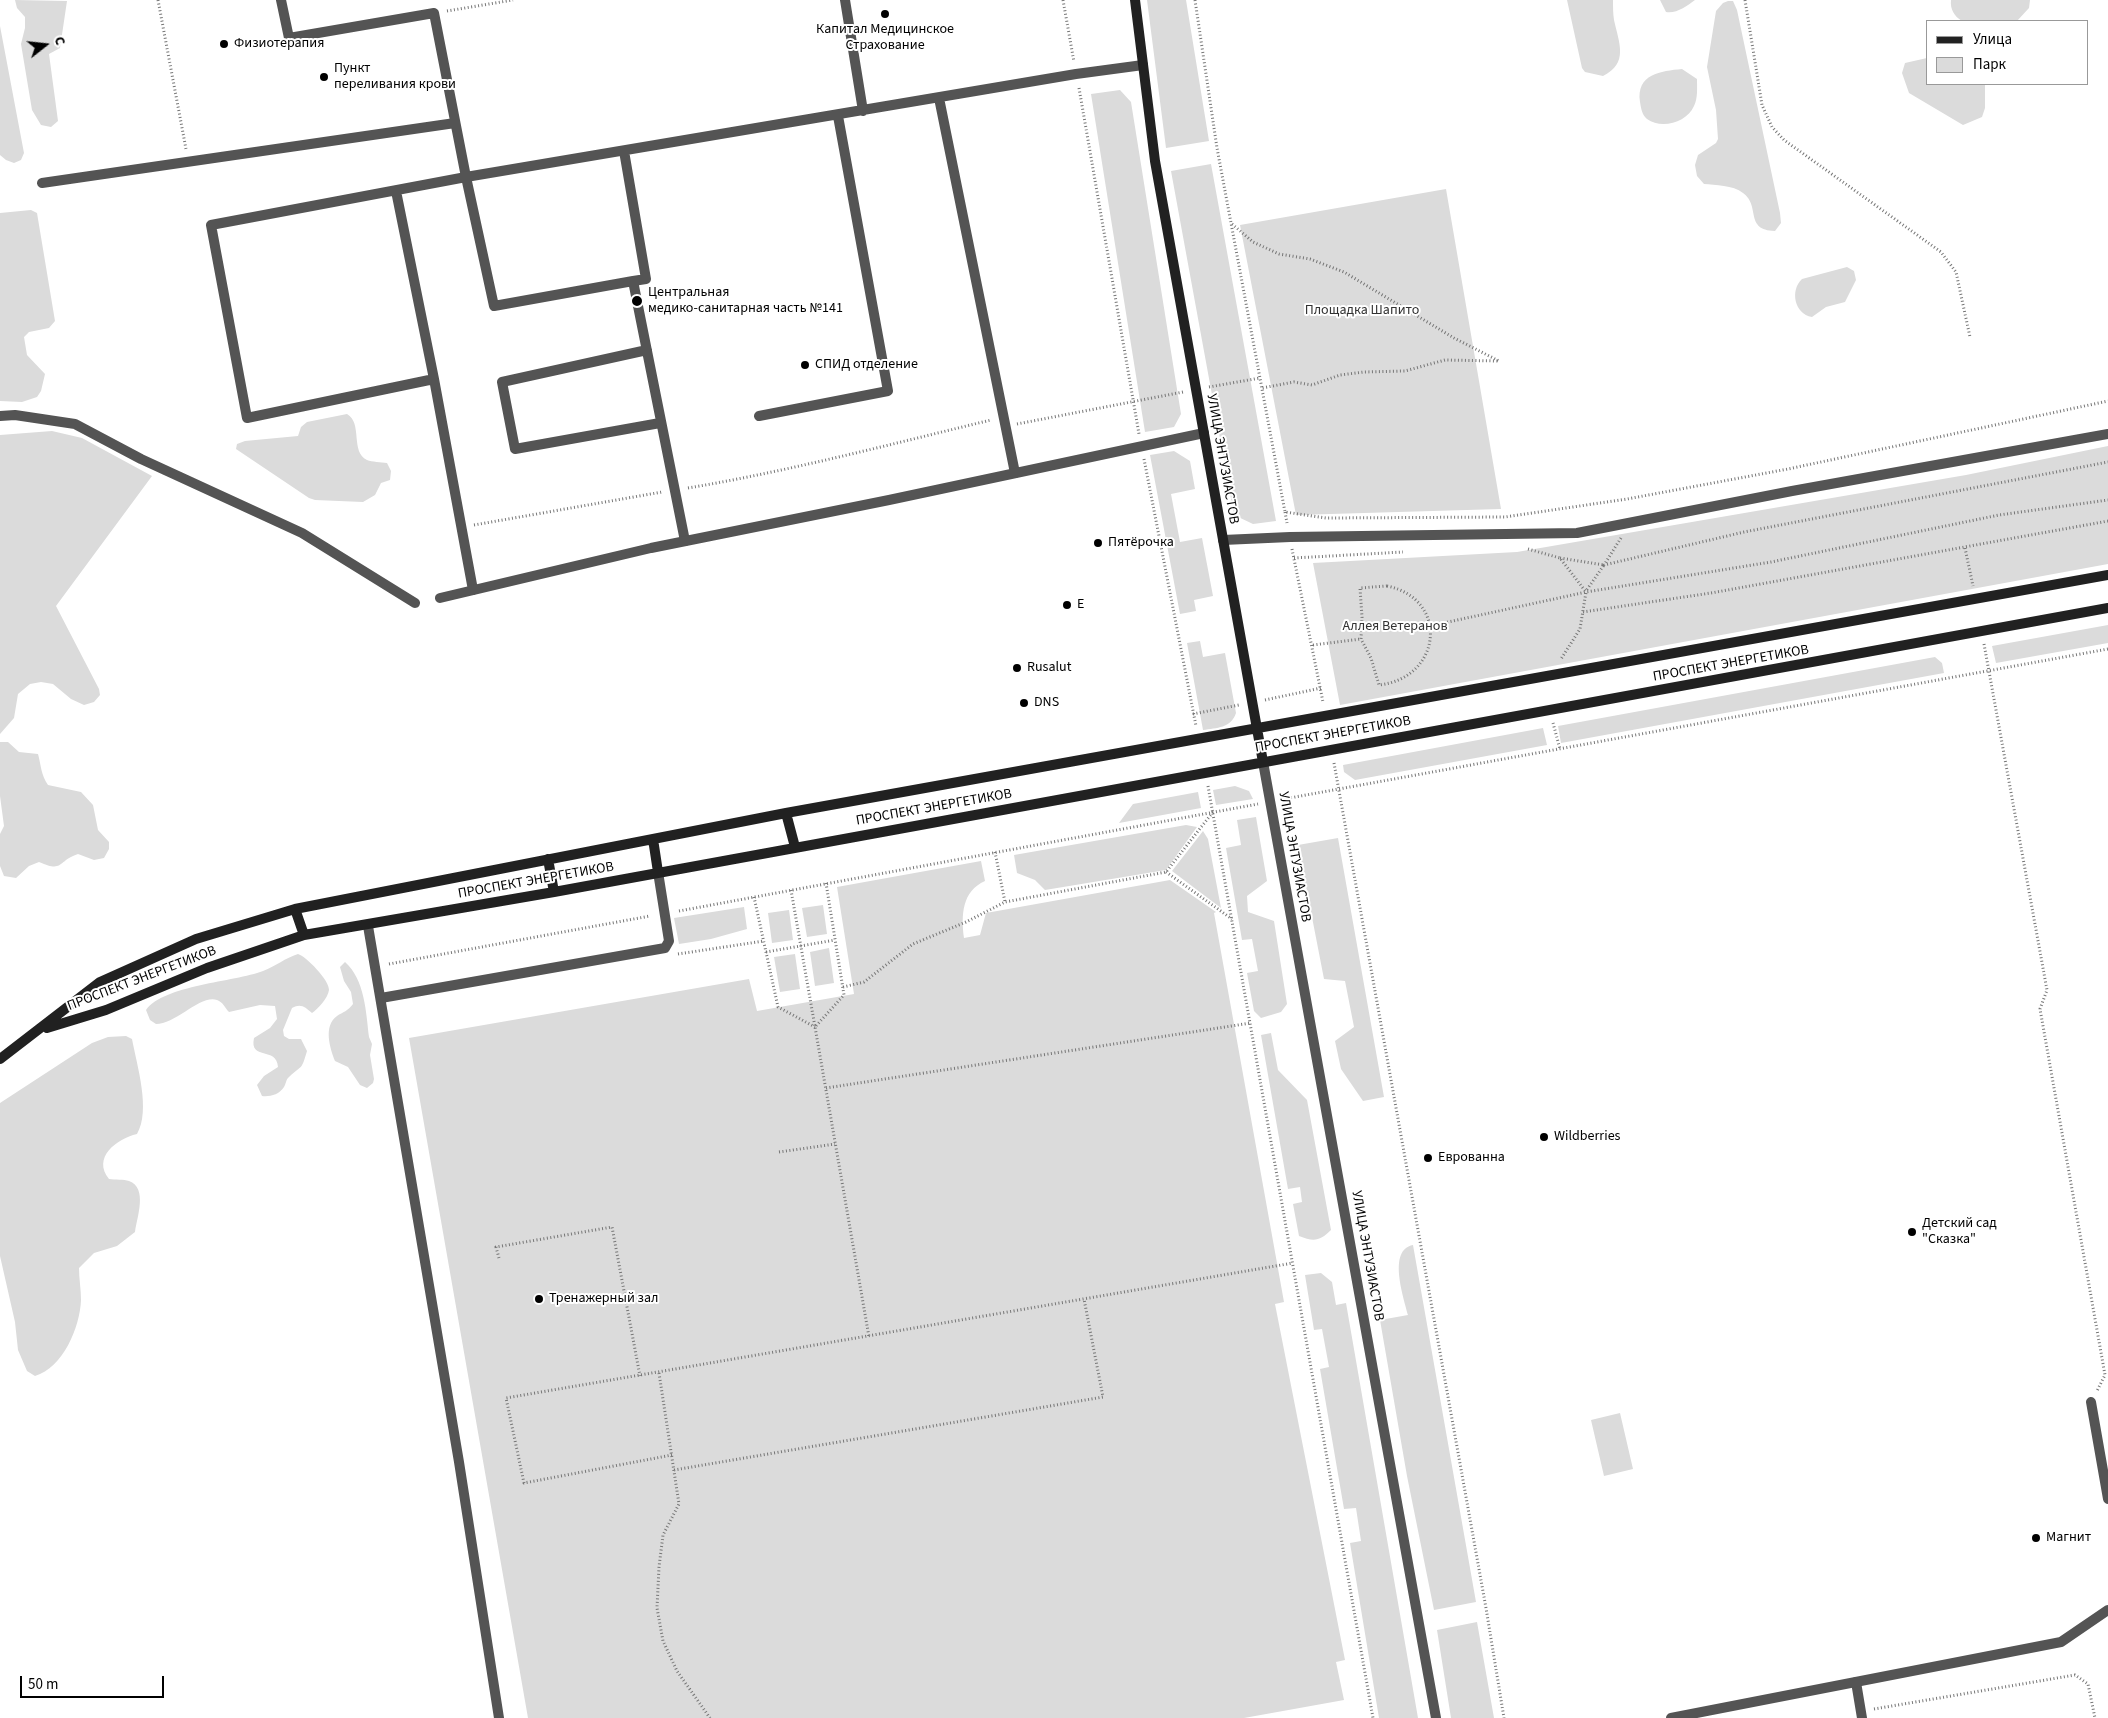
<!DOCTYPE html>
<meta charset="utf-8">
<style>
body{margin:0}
#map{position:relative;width:2108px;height:1718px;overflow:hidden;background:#fff;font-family:"Source Sans 3",sans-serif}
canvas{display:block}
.legend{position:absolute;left:1926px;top:20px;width:162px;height:65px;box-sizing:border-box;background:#fff;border:1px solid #999;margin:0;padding:6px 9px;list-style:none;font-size:15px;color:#000}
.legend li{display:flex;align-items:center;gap:10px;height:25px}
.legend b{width:25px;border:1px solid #999}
.north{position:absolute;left:20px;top:20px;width:50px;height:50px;-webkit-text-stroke:4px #fff;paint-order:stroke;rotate:74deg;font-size:14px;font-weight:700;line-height:20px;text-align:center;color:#000}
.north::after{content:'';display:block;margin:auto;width:18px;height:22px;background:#000;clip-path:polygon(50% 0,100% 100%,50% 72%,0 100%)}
.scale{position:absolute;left:20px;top:1676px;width:144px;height:22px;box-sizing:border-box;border:2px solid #000;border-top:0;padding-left:6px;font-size:15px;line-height:18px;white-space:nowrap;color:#000;-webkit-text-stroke:4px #fff;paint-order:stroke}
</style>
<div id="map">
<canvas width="2108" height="1718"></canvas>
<ul class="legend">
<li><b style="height:6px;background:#212121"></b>Улица</li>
<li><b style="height:14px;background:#dbdbdb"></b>Парк</li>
</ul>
<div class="north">С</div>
<div class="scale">50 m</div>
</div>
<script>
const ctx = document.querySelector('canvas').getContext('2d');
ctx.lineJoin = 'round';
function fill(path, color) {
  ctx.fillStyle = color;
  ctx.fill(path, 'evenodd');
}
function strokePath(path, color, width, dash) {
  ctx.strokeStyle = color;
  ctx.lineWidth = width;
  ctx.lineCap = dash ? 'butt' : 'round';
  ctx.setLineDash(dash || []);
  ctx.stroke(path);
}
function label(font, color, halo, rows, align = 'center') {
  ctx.font = font + ' "Source Sans 3",sans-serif';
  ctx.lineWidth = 4;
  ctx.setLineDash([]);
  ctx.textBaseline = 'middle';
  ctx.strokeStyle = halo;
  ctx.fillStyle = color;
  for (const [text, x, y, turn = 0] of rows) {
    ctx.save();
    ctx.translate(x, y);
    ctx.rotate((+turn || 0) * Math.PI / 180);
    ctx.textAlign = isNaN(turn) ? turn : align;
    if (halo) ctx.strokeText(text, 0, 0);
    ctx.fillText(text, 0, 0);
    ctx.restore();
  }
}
const green = new Path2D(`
 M15 0 67 1 60 48 49 54 58 121 51 127 41 125 32 110 21 44 25 28V17L17 8Z
 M1147 0H1186L1209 141 1166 148Z
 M1567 0H1613C1613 7 1613 14 1614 20 1619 43 1629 63 1603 76L1585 72 1582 68Z
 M1660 0H1695C1687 6 1676 14 1666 12Z
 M1951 0H2030L2029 8 2017 21H1962C1954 16 1950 9 1951 0Z
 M1728 1H1733L1737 10 1780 213 1781 223 1775 231C1744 230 1761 206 1743 193 1733 185 1715 185 1704 184L1697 176 1695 165 1698 155 1716 143 1718 139 1716 110 1707 67 1716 11 1723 3Z
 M0 26 24 153 21 160 14 163 6 160 0 155Z
 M1927 58V84H1985V108L1982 117 1963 125 1909 93 1902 73 1905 63Z
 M1682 69 1697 79C1697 88 1698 98 1694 106 1687 122 1662 130 1647 119 1642 115 1641 108 1640 102 1636 74 1661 71 1682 69Z
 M1120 90 1131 102 1181 414 1174 427 1145 432 1091 94Z
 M1211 164 1276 521 1253 524 1234 515 1171 171Z
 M1446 189 1501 509 1296 515 1240 225Z
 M31 210 37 213 55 321 49 328 29 332 24 337 27 355 45 374 41 391 37 397 22 402 0 401V213Z
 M1847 267 1854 271 1856 280 1845 302 1826 307 1812 317C1794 314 1790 290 1802 279Z
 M347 414C363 423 350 452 367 460 372 462 381 462 387 463L391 471 390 480 381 483 375 495 363 502 315 500 309 498 236 449 237 444 245 441 298 436 301 427 307 422Z
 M52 431 82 438 152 476 56 606 99 689 100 695 94 702 84 705 71 699 53 684 41 682 30 684 18 694 14 718 0 734V435Z
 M2108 446V564L1340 705 1313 563 1517 552 1966 475Z
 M1174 451 1190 461 1195 489 1171 494 1180 542 1202 538 1213 596 1194 600 1196 611 1180 614 1150 455Z
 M2108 625V643L1996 663 1992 646Z
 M1200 641 1203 657 1225 653 1236 713C1231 728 1217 728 1203 730L1187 643Z
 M1935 657 1942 663 1944 673 1561 743 1558 726Z
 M1543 728 1547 745 1355 780 1344 772 1343 765Z
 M0 742H8L19 752 38 754C41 765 41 775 48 785L81 792 93 805 98 830 109 842V849L104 858 94 860 78 854C57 861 64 873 39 862L29 866 16 878 4 876 0 866V834L4 826 0 796Z
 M1235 786 1249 791 1253 799 1216 805 1213 790Z
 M1198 792 1201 808 1119 823 1133 804Z
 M1256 817 1267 881 1247 896 1248 912 1274 921 1287 1004 1281 1012 1261 1018 1254 1011 1247 973 1258 971 1252 939 1242 940 1226 848 1241 845 1237 820Z
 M1186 825 1197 827 1166 870 1045 890 1035 880 1017 873 1014 855Z
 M1203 831 1208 839 1221 908 1172 871Z
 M1338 838 1384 1097 1363 1101 1341 1069 1335 1041 1354 1027 1345 981 1324 979 1298 845Z
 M981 861 985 881C962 891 961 915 964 938L980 935 986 913 1170 880 1216 912 1214 913 1284 1302 1275 1304 1345 1660 1336 1662 1344 1700 1244 1718H528L409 1038 749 979 757 1011 854 994 837 887Z
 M823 905 827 934 807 937 802 908Z
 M744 907 747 929 711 939 679 944 674 918Z
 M789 910 793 940 772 943 768 913Z
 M829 948 834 983 815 986 810 952Z
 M298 954C306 956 330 981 329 990 328 998 318 1009 312 1013 305 1007 301 1003 292 1008L283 1030 284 1036 289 1039H301L307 1051C301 1071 303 1064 289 1077 286 1079 286 1084 284 1087 279 1095 269 1097 262 1096L257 1085 264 1076 278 1067C277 1046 249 1061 254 1038L270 1028 277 1019 275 1006 260 1005 229 1012C225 1008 223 1002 217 1000 201 994 176 1024 156 1024L150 1020 146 1010C164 985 234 982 263 971 276 966 285 958 298 954Z
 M795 954 800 989 780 992 774 957Z
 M345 962C365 980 366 1012 369 1037L372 1044 370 1055 374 1079 373 1083 367 1088 360 1085 348 1067 335 1061C330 1048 323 1026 337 1016 343 1012 348 1011 353 1004L351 992 344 981 340 967Z
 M1271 1033 1278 1070 1307 1100 1331 1230C1320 1241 1314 1242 1299 1236L1293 1204 1302 1202 1300 1187 1288 1189 1261 1035Z
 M126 1036 132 1039C137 1066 151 1110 137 1134 116 1139 92 1158 109 1179 115 1180 124 1179 129 1181 148 1188 137 1217 135 1232L117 1246 94 1253 79 1268C79 1279 81 1289 81 1300 80 1327 63 1368 35 1376L27 1371 18 1350 15 1322 0 1256V1103L92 1043 108 1037Z
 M1413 1245 1476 1602 1434 1610 1407 1476 1380 1320 1408 1315C1404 1298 1387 1250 1413 1245Z
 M1321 1273 1332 1282 1336 1305 1346 1303 1418 1718H1379L1350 1543 1361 1541 1356 1508 1344 1509 1320 1369 1329 1367 1322 1329 1314 1330 1305 1275Z
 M1620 1413 1633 1469 1604 1476 1591 1420Z
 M1477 1622 1494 1718H1451L1437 1630Z`);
const path = new Path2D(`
 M158 0 186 149
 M1063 0 1074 62
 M1195 0 1217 148 1285 512 1326 518 1505 517 1627 499 1788 469 2108 401
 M1745 0 1762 105 1772 127 1784 140 1941 252 1956 272 1970 337
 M447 11 513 0
 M1079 88 1139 434
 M1232 224 1253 242 1279 254 1310 259 1344 272 1454 338 1499 361 1445 360 1405 371 1364 372 1340 375 1312 385 1294 382 1262 388
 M1209 387 1260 378
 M1017 424 1183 392
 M1144 459 1196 726
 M688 488C790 471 891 444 991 420
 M1285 512 1287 523
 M474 525 662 492
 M1621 538 1604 565 1744 532 2108 462
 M1965 548 1973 586
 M1292 549 1323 702
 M1528 549 1560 558 1586 592 1580 629 1561 659
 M1294 558 1403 552
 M1560 558 1604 565 1586 591
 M1387 586C1450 599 1442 678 1379 685L1371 658 1361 639 1362 617 1360 588Z
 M1583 612 1711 593 2108 521
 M1430 626 1586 592 1771 562 1999 515 2108 500
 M1984 644 2047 990 2040 1009 2105 1375 2097 1391
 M1313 645 1361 639
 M1265 700 1321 688
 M1193 714 1239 705
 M1553 723 1560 749
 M1334 763 1486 1608 1504 1718
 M1208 786 1373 1718
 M1284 799 2108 649
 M995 852 1005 902
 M1166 872 1232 919
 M826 883 844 995 815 1027 869 1337
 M791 890 815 1027
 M754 897 778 1007 815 1027
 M679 911 1258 804
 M766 952 835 940
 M678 954 764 941
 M389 964 650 916
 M843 987 864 982 913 944 966 922 1005 902 1166 872 1213 812
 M826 1088 1251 1023
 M779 1152 835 1144
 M499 1258 496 1247 612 1227 640 1376
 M659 1373 679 1504 663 1535 659 1567 657 1608 663 1641 677 1671 710 1718
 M672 1455 524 1483 506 1398 1293 1263
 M674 1470 1103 1397 1084 1299
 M1874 1709 2075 1675 2088 1684 2095 1718`);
const service = new Path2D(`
 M281 0 289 38 434 13 466 177 494 306 633 281
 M845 0 863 111
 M939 98 1015 473
 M624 151 646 279 633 281 685 541
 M42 183 455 123
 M396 191 434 379 473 590
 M647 350 502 382 515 449 660 423
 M434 379 247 418 211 225 466 177 1076 74 1143 65
 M0 416 15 415 75 424 141 459 302 533 415 603
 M759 416 888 391 838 116
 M381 998 665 948 669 941 658 872
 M2091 1402 2108 1499
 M1856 1682 1862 1718`);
const minor = new Path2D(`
 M1223 540 1290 537 1577 533 1792 491 2108 434
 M440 598 651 548 889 500 1204 433
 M368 926 459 1462 499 1718
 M1671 1718 2061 1642 2108 1610`);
const tertiary = new Path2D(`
 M1263 762 1436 1718`);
const secondary = new Path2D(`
 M1135 0 1155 161 1263 762
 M786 813 795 847
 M653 839 658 872
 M548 859 554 892
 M295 909 304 935
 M47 1028 106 1010 207 968 304 935 554 892 2108 608
 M0 1059 100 982 196 939 295 909 786 813 2108 575`);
const markers = [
 [885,14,5,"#000"],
 [224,44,5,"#000"],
 [324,77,5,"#000"],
 [637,301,6,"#000"],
 [805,365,5,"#000"],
 [1098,543,5,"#000"],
 [1067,605,5,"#000"],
 [1017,668,5,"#000"],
 [1024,703,5,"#000"],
 [1544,1137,5,"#000"],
 [1428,1158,5,"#000"],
 [1912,1232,5,"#000"],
 [539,1299,5,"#000"],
 [2036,1538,5,"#000"]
];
const poiNames = [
 ["Капитал Медицинское",885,30,"center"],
 ["Страхование",885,46,"center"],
 ["Физиотерапия",234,44],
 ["Пункт",334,69],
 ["переливания крови",334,85],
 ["Центральная",648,293],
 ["медико-санитарная часть №141",648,309],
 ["СПИД отделение",815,365],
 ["Пятёрочка",1108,543],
 ["Е",1077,605],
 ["Rusalut",1027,668],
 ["DNS",1034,703],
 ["Wildberries",1554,1137],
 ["Еврованна",1438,1158],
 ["Детский сад",1922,1224],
 ["\"Сказка\"",1922,1240],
 ["Тренажерный зал",549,1299],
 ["Магнит",2046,1538]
];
const parkNames = [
 ["Площадка Шапито",1362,311],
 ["Аллея Ветеранов",1395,627]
];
const streetNames = [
 ["УЛИЦА ЭНТУЗИАСТОВ",1222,459,80],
 ["ПРОСПЕКТ ЭНЕРГЕТИКОВ",1731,664,-10],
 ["ПРОСПЕКТ ЭНЕРГЕТИКОВ",1333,735,-10],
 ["ПРОСПЕКТ ЭНЕРГЕТИКОВ",934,808,-10],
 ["УЛИЦА ЭНТУЗИАСТОВ",1294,857,80],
 ["ПРОСПЕКТ ЭНЕРГЕТИКОВ",536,881,-10],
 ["ПРОСПЕКТ ЭНЕРГЕТИКОВ",142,979,-21],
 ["УЛИЦА ЭНТУЗИАСТОВ",1367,1256,80]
];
fill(green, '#dbdbdb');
strokePath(path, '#767676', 3, [1, 2.5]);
strokePath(service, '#545454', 10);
strokePath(minor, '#545454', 10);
strokePath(tertiary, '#545454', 10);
strokePath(secondary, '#212121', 10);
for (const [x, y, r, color] of markers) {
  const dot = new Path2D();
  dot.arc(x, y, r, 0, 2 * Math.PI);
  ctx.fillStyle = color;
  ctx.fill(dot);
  strokePath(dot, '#fff', 2);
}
label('14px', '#000', '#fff', poiNames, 'left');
label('14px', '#323232', '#fff', parkNames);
label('14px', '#000', '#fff', streetNames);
</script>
